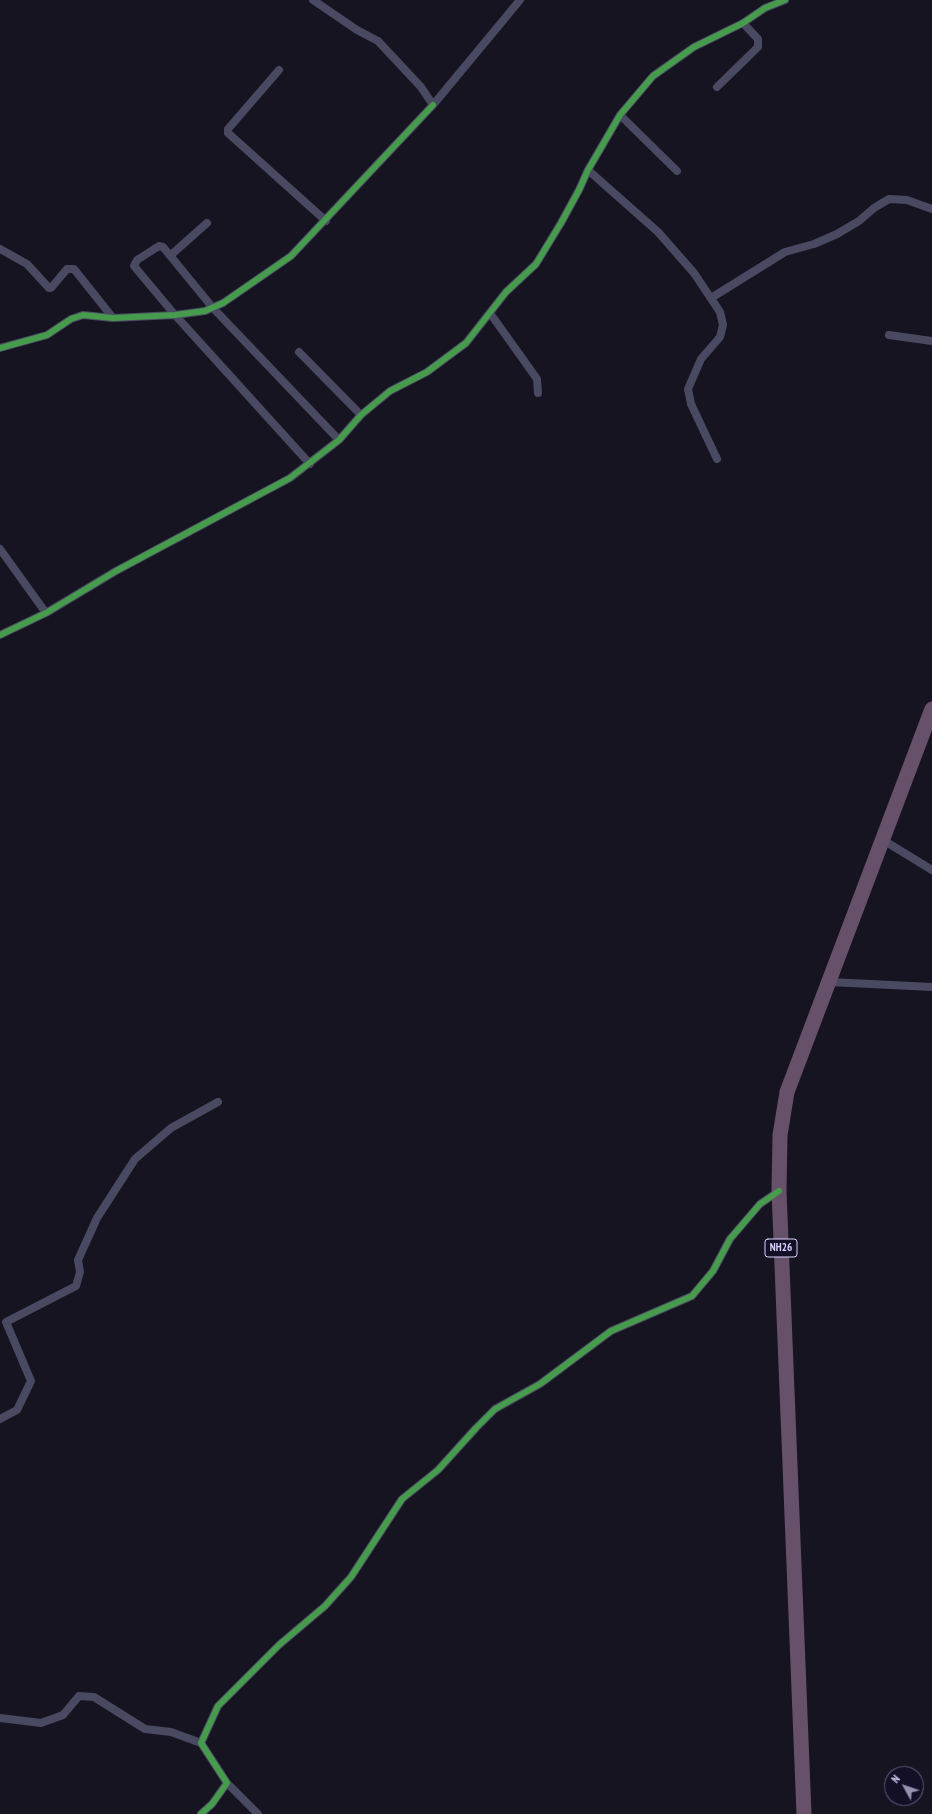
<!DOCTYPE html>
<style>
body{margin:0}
#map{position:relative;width:932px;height:1814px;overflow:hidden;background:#161421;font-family:"PT Sans Narrow",sans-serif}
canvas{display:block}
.north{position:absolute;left:884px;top:1766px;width:40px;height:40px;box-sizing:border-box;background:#130f26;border:1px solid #625e7d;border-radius:50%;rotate:310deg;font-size:11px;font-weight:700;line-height:16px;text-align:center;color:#d9d4ff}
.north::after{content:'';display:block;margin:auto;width:14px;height:18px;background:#9591b1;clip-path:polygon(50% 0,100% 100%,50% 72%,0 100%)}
</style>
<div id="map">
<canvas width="932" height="1814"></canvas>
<div class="north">N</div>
</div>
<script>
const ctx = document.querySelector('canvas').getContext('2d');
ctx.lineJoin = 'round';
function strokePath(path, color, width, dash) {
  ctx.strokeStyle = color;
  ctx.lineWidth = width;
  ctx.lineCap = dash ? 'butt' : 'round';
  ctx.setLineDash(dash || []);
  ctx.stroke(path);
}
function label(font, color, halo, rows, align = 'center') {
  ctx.font = font + ' "PT Sans Narrow",sans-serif';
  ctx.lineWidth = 3;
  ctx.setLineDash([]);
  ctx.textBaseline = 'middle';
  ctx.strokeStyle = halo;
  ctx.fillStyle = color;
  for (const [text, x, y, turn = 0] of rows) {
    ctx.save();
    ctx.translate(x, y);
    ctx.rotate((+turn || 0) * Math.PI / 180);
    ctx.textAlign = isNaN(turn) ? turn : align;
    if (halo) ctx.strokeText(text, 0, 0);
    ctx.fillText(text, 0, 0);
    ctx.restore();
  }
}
const street = new Path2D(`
 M313 0 357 30 378 41 421 87 433 105 520 0
 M279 70 228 129V133L326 221
 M717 87 758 47V39L743 23
 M620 115 677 171
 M588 170 658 232 694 273 720 312 723 325 720 337 701 359 688 389 691 404 717 459
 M0 249 27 264 49 288H51L67 269H74L113 318
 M171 255 207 223
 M711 298 785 252 814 244 837 234 859 221 874 208 889 199 907 200 932 209
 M490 313 537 379 538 393
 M889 335 932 341
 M0 348 47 335 71 319 83 315 113 318 175 315 205 311 223 303 291 256 433 105
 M299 352 361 415
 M310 464 175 315 134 266 137 260 159 246 163 247 213 308 339 440
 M0 549 46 613
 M0 635 46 613 116 571 290 478 339 440 361 415 390 391 427 372 466 343 506 292 536 264 561 223 579 190 588 170 620 115 653 76 694 47 743 23 765 8 785 0
 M883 840 932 870
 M829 982 932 987
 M0 1419 17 1410 31 1381 6 1322 76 1286 80 1272 78 1260 97 1218 135 1159 171 1128 218 1102
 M0 1718 41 1723 63 1715 79 1696 94 1697 145 1729 171 1732 201 1743
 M227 1783 258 1814
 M201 1814 212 1804 227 1783 201 1743 218 1706 279 1645 325 1606 351 1577 402 1499 438 1470 476 1428 495 1409 540 1384 611 1331 692 1296 713 1271 730 1239 760 1204 779 1191`);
const highway = new Path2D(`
 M804 1814 779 1191 780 1135 787 1092 932 709`);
const cycleway = new Path2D(`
 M0 348 47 335 71 319 83 315 113 318 175 315 205 311 223 303 291 256 433 105
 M0 635 46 613 116 571 290 478 339 440 361 415 390 391 427 372 466 343 506 292 536 264 561 223 579 190 588 170 620 115 653 76 694 47 743 23 765 8 785 0
 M201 1814 212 1804 227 1783 201 1743 218 1706 279 1645 325 1606 351 1577 402 1499 438 1470 476 1428 495 1409 540 1384 611 1331 692 1296 713 1271 730 1239 760 1204 779 1191`);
const shields = [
 [781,1248,32]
];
const shieldNames = [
 ["NH26",781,1248]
];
strokePath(street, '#4a4962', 8);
strokePath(highway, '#67516a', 15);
strokePath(cycleway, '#469c4c', 6);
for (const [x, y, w] of shields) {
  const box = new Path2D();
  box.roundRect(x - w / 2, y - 9, w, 18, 3);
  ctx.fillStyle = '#130f26';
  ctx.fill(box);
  strokePath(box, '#d9d4ff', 1);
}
label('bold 11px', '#d9d4ff', null, shieldNames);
</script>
